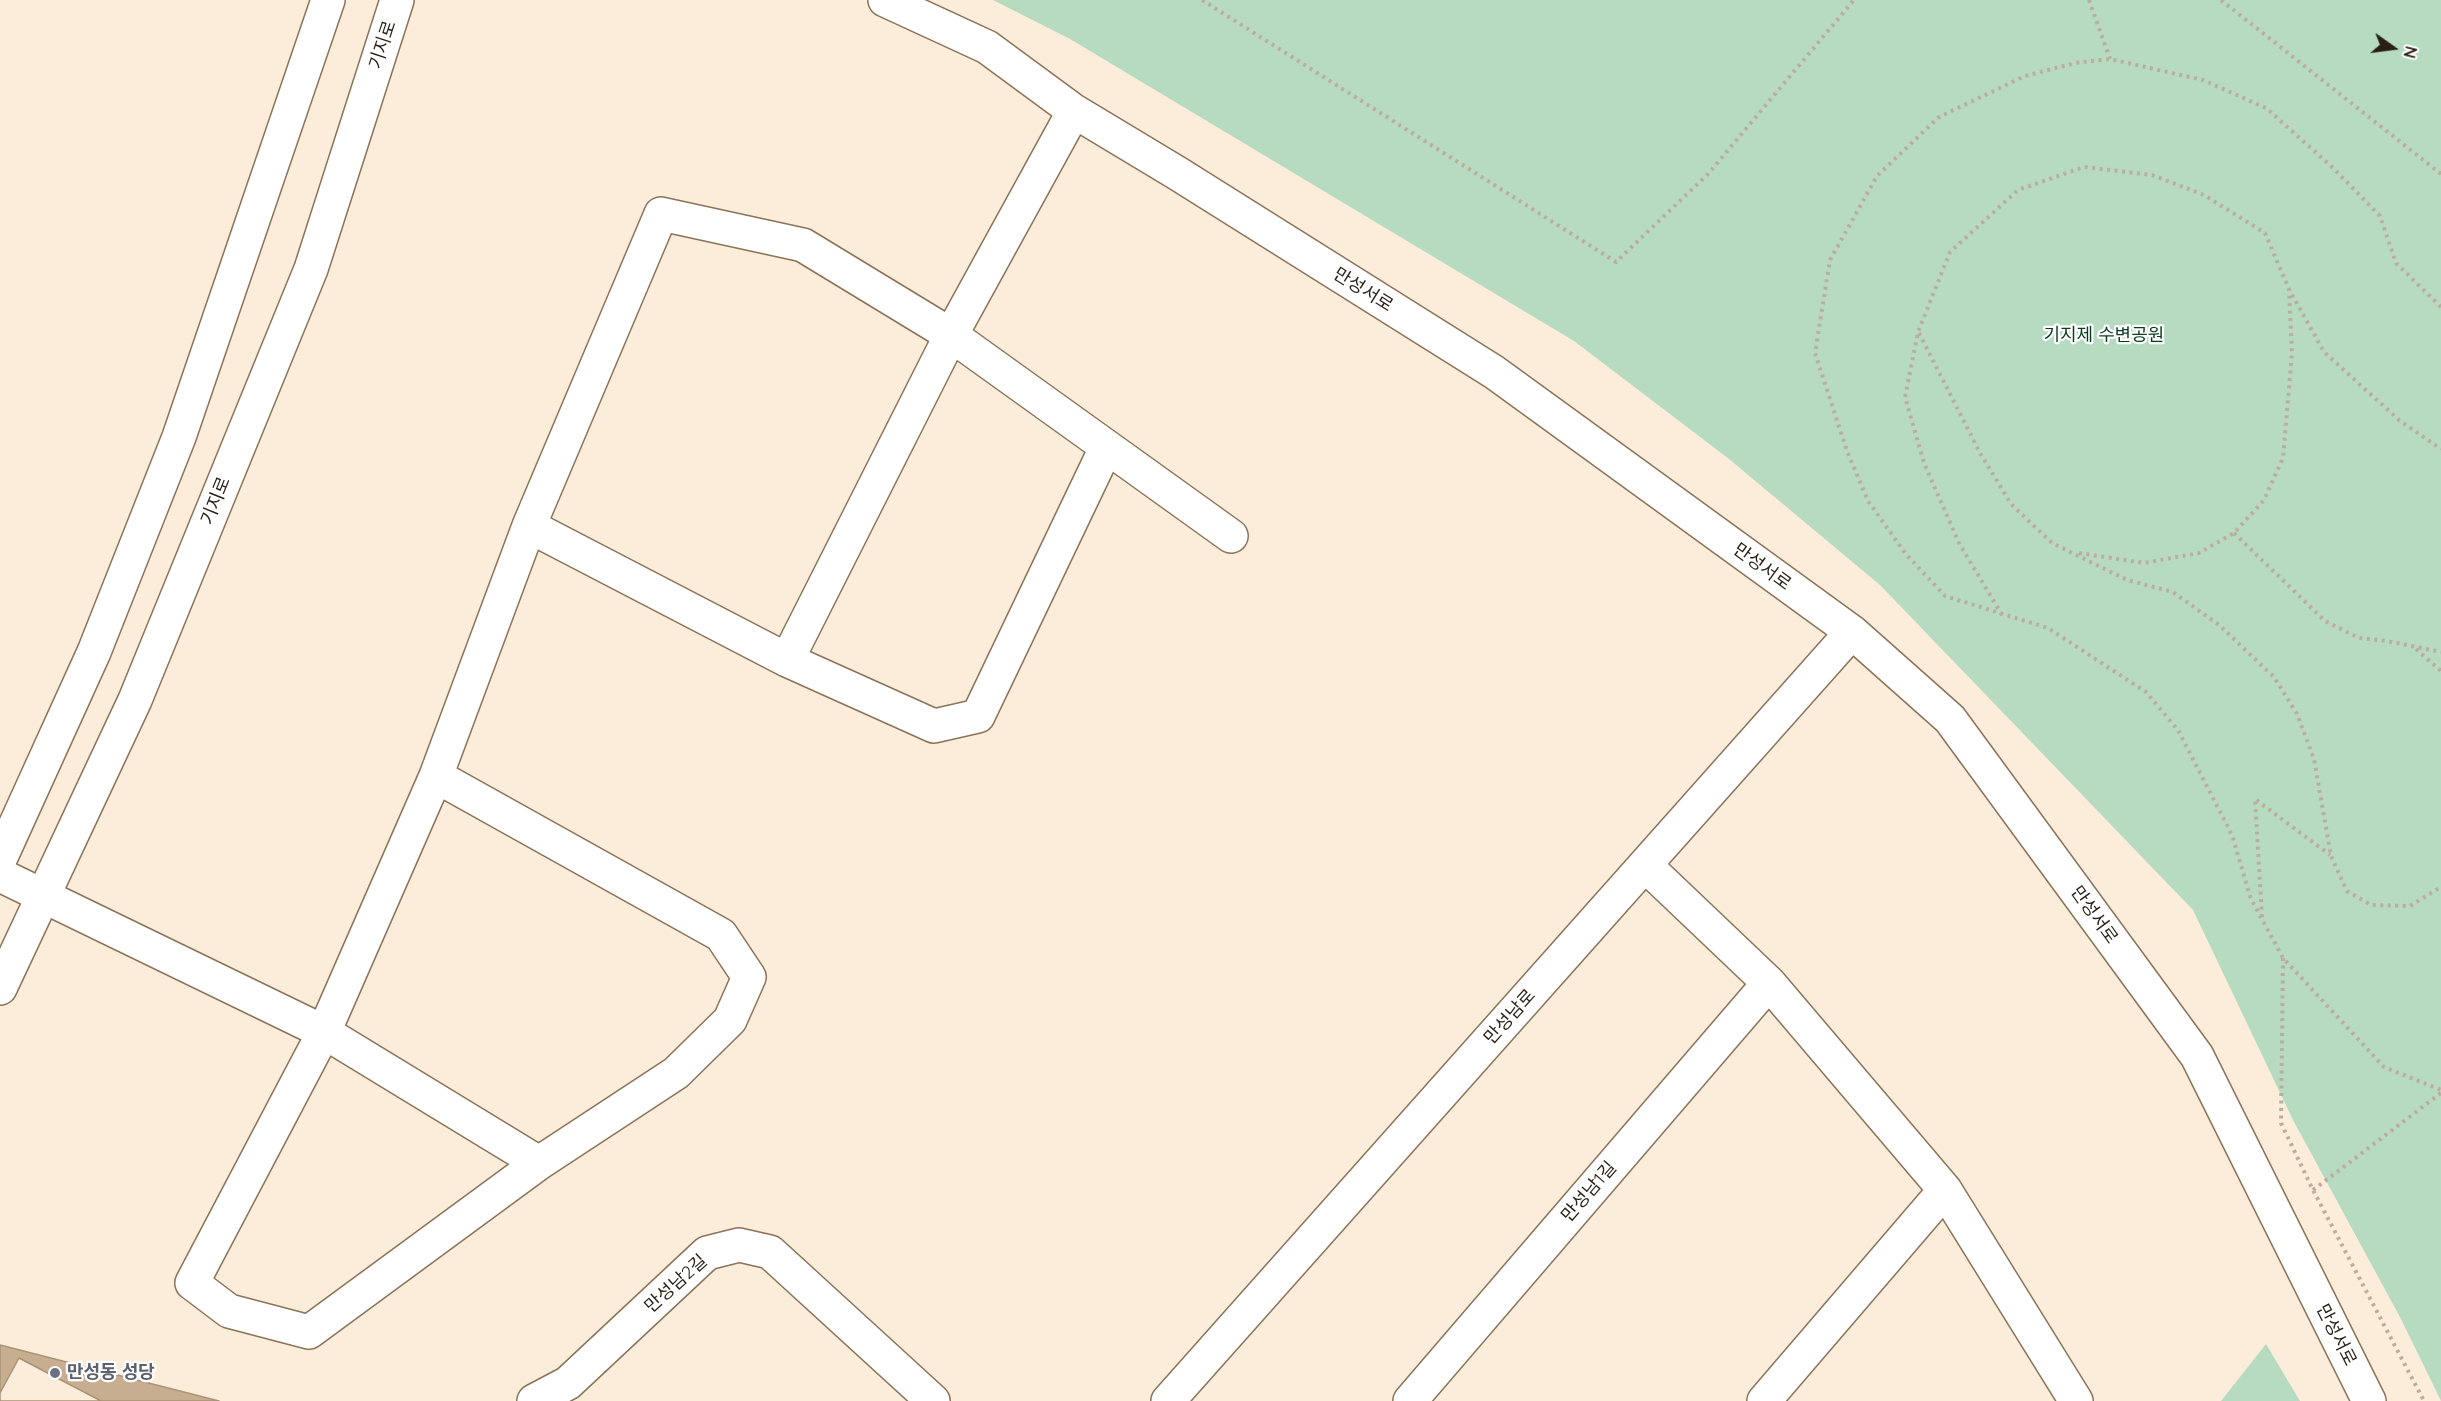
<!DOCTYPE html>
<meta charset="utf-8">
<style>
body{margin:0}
#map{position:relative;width:2441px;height:1401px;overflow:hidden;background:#fcecda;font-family:Quicksand,sans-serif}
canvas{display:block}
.north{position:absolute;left:2363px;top:18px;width:60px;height:60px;-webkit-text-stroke:4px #fff;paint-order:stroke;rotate:104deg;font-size:16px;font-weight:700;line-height:24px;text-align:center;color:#291f14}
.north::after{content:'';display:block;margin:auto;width:21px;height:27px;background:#291f14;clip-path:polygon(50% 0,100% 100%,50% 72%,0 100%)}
</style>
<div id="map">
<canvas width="2441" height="1401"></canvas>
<div class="north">N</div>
</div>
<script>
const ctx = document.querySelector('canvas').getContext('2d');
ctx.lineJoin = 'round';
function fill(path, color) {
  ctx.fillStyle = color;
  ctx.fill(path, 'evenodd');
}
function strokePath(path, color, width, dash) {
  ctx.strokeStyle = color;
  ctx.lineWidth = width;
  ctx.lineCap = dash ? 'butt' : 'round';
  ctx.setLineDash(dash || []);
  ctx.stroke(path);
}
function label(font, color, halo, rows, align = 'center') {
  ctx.font = font + ' Quicksand,"Noto Sans KR",sans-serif';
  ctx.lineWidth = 4.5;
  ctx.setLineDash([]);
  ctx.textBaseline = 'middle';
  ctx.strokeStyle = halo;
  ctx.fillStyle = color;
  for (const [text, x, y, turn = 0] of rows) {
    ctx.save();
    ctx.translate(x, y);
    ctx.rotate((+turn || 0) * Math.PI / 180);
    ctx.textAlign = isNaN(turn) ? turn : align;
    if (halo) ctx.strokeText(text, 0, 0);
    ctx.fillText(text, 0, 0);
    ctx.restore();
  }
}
const green = new Path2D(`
 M993 0H2441V1401L2401 1319 2293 1120 2193 910 1880 585 1729 459 1574 341 1070 39Z
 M2266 1344 2300 1401H2221Z`);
const building = new Path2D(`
 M0 1345 219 1401H0Z
 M19 1358 101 1401H0V1393Z`);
const path = new Path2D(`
 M1202 0 1616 262 1708 174 1854 0
 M2089 0 2110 59
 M2221 0 2441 174
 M2441 307 2396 263 2380 216 2332 167 2266 108 2203 80 2110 59 2075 63 2025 76 1939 117 1877 176 1830 260 1815 353 1847 451 1868 501 1905 553 1945 596 2048 628 2146 692 2178 730 2232 835 2251 899 2283 958 2384 1067 2441 1090
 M1919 333 1979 451 2011 504 2052 543 2127 580 2173 592 2219 625 2274 677 2297 714 2314 759 2331 856 2347 891 2371 905 2410 906 2441 887
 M2234 533 2325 621 2359 638 2387 641 2441 652
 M2079 553 2144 563 2199 553 2234 533 2264 500 2283 458 2292 353 2289 290
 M2002 615 1959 543 1924 463 1905 397 1918 332 1950 252 2018 190 2084 167 2152 175 2204 195 2265 233 2289 289 2324 352 2399 420 2441 449
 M2416 649 2441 671
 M2262 917 2255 799 2330 855
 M2283 958 2281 1123 2313 1190 2424 1401
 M2313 1190 2441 1093`);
const street = new Path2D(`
 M885 0 987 47 1074 111 1177 173 1494 372 1852 632 1950 719 2197 1056 2369 1401
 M1074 111 951 335 1231 536
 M529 526 787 660 934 726 978 716 1106 448
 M436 776 721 935 749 977 730 1020 676 1073 539 1163 309 1332 229 1311 192 1283 324 1032 436 776 529 526 661 214 803 245 951 335 787 660
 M1645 865 1769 983 1945 1190 2076 1401
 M0 875 324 1032 539 1163
 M534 1401 568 1383 707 1253 739 1245 770 1252 933 1401
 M1168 1401 1852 632
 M1410 1401 1769 983
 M1764 1401 1945 1190`);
const secondary = new Path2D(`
 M0 859 94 652 179 437 328 0
 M0 988 135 700 311 269 397 0`);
const markers = [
 [55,1373,6,"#6b7280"]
];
const streetNames = [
 ["기지로",383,45,-72],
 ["만성서로",1363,290,32],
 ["기지로",216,501,-68],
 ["만성서로",1762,567,36],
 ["만성서로",2094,915,54],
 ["만성남로",1510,1017,-48],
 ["만성남1길",1589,1192,-49],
 ["만성남2길",676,1284,-42],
 ["만성서로",2336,1335,63]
];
const parkNames = [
 ["기지제 수변공원",2104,336]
];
const worshipNames = [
 ["만성동 성당",67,1373]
];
fill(green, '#b7dbc0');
fill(building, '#c7ae91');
strokePath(building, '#aa9275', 1.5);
strokePath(street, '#8b7358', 36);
strokePath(secondary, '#8b7358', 36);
strokePath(path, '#bcae9e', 4, [3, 4.5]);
strokePath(street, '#fff', 33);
strokePath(secondary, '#fff', 33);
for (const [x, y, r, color] of markers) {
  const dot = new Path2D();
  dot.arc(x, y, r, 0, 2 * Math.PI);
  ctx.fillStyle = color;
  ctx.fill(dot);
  strokePath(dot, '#fff', 2);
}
label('18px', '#291f14', '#fff', streetNames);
label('18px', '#0a3c20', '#fff', parkNames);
label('bold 18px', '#5b616d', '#fff', worshipNames, 'left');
</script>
